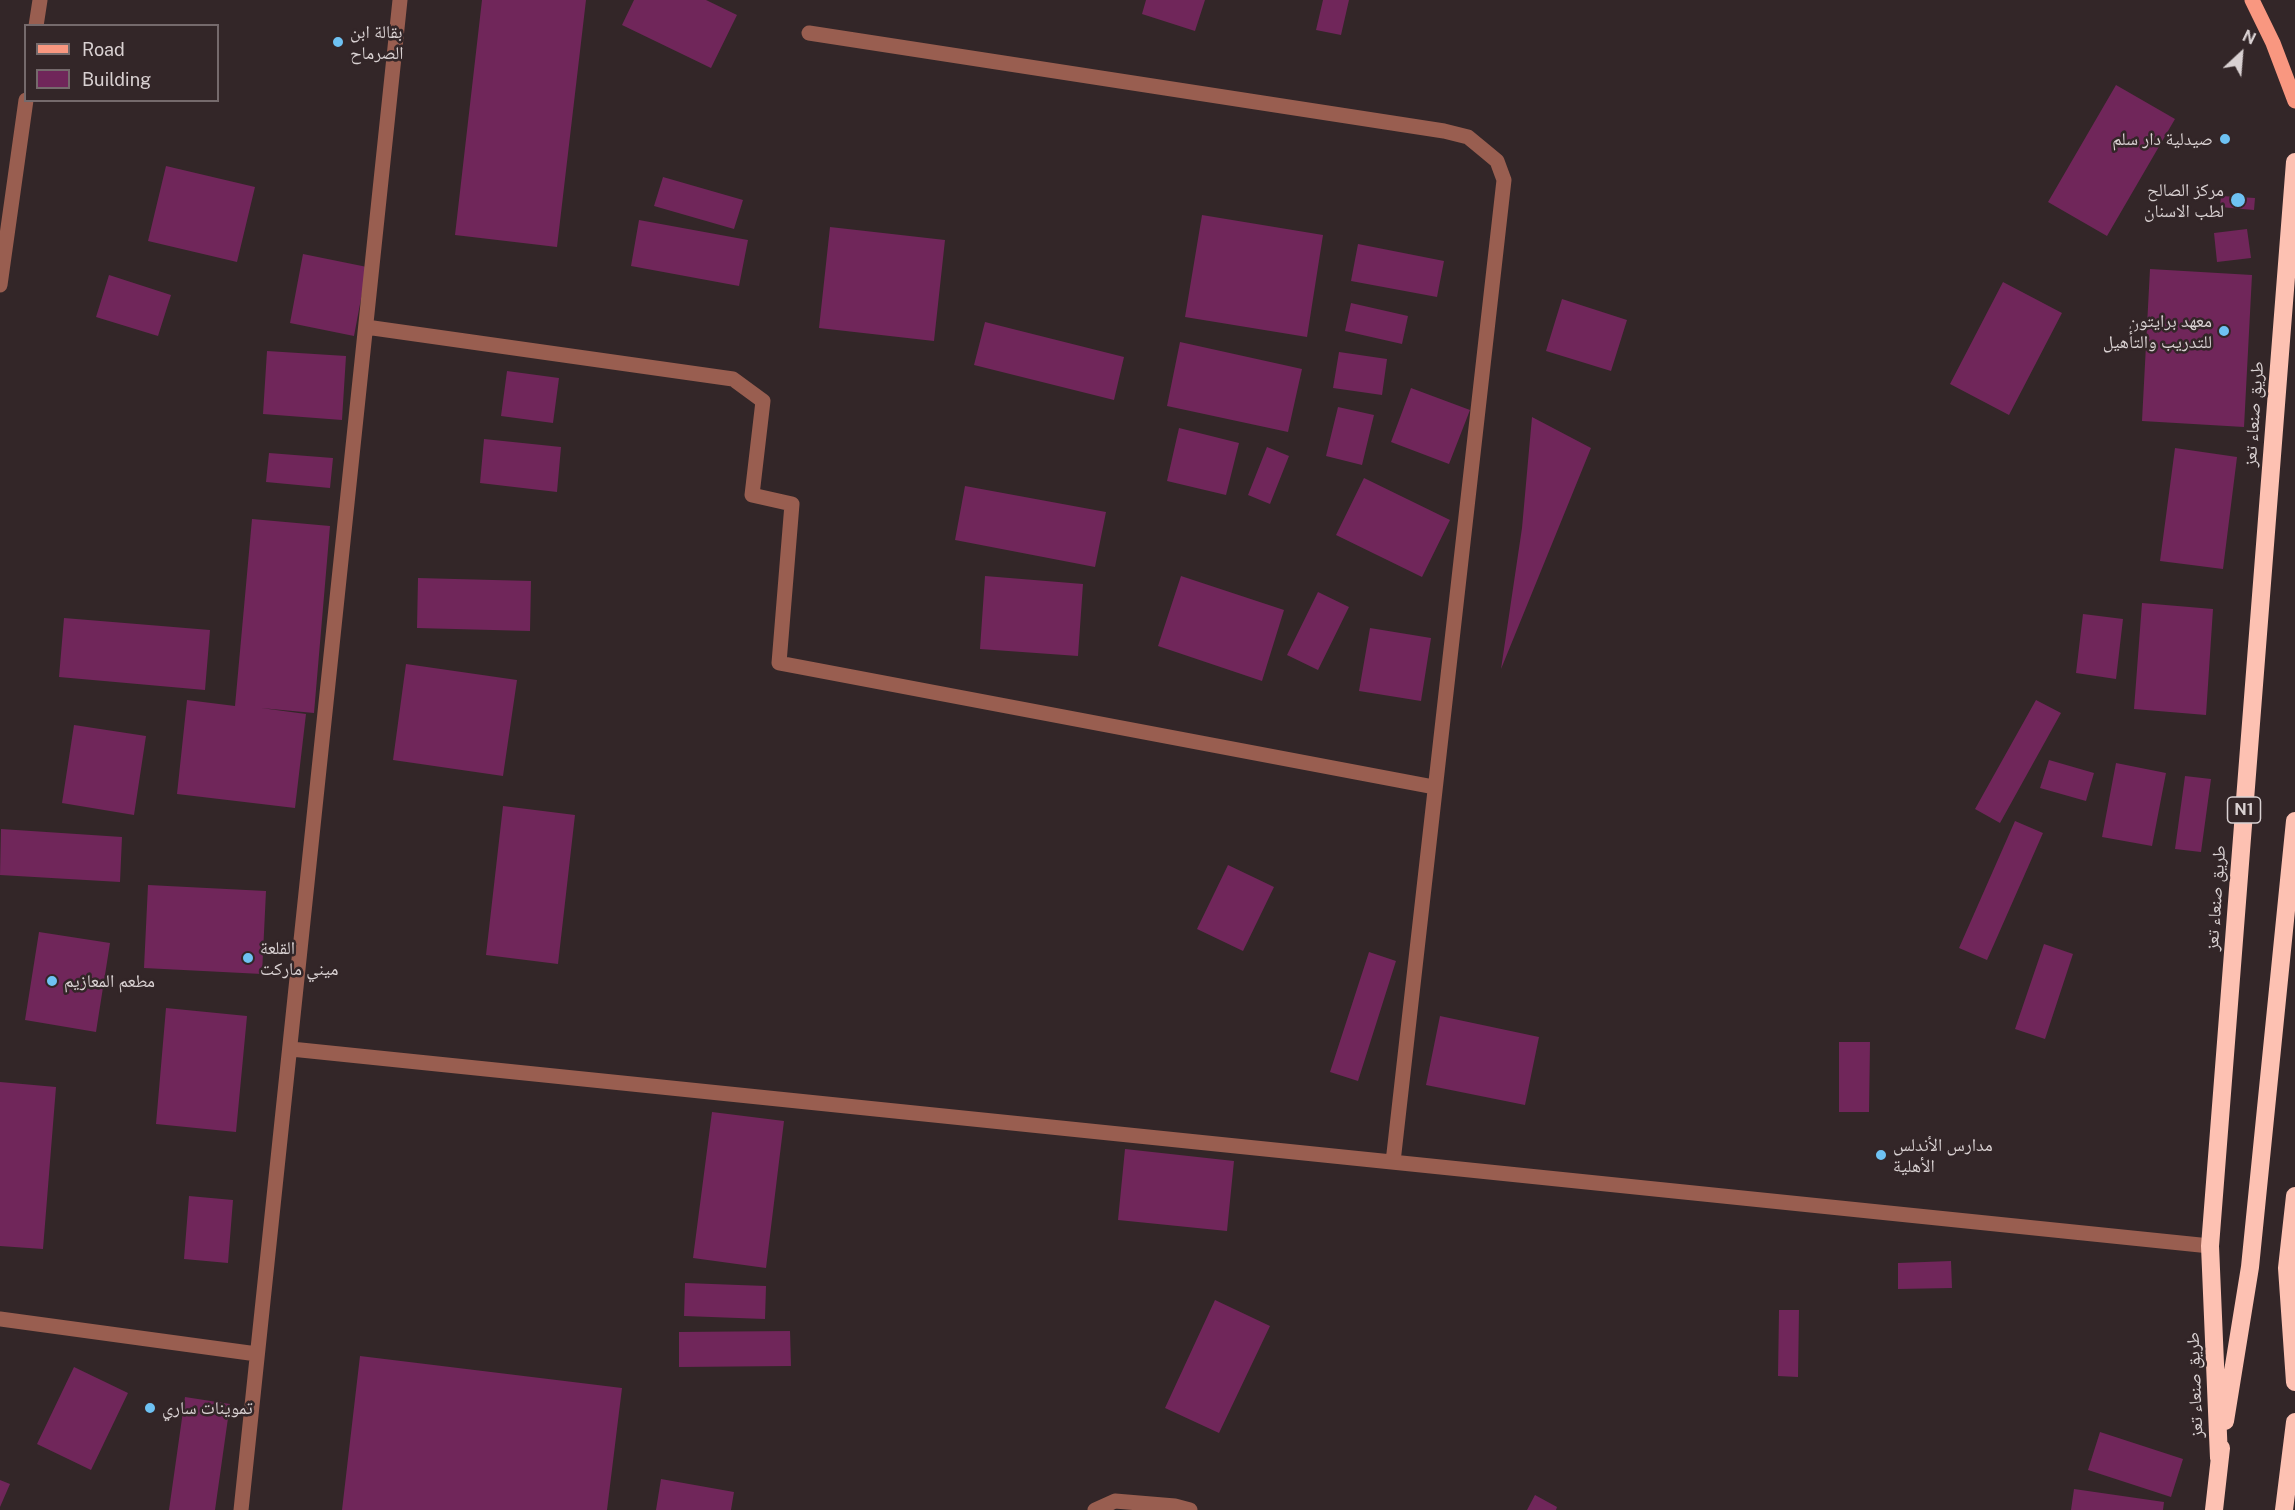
<!DOCTYPE html>
<meta charset="utf-8">
<style>
body{margin:0}
#map{position:relative;width:2295px;height:1510px;overflow:hidden;background:#332628;font-family:"Public Sans",sans-serif}
canvas{display:block}
.legend{position:absolute;left:24px;top:24px;width:195px;height:78px;box-sizing:border-box;background:#332628;border:2px solid #756a6c;margin:0;padding:8px 10px;list-style:none;font-size:18px;color:#d9d1d2}
.legend li{display:flex;align-items:center;gap:12px;height:30px}
.legend b{width:30px;border:2px solid #756a6c}
.north{position:absolute;left:2211px;top:24px;width:60px;height:60px;-webkit-text-stroke:4px #332628;paint-order:stroke;rotate:26deg;font-size:16px;font-weight:700;line-height:24px;text-align:center;color:#d9d1d2}
.north::after{content:'';display:block;margin:auto;width:21px;height:27px;background:#d9d1d2;clip-path:polygon(50% 0,100% 100%,50% 72%,0 100%)}
</style>
<div id="map">
<canvas width="2295" height="1510"></canvas>
<ul class="legend">
<li><b style="height:8px;background:#f99780"></b>Road</li>
<li><b style="height:16px;background:#70265a"></b>Building</li>
</ul>
<div class="north">N</div>
</div>
<script>
const ctx = document.querySelector('canvas').getContext('2d');
ctx.lineJoin = 'round';
function fill(path, color) {
  ctx.fillStyle = color;
  ctx.fill(path, 'evenodd');
}
function strokePath(path, color, width, dash) {
  ctx.strokeStyle = color;
  ctx.lineWidth = width;
  ctx.lineCap = dash ? 'butt' : 'round';
  ctx.setLineDash(dash || []);
  ctx.stroke(path);
}
function label(font, color, halo, rows, align = 'center') {
  ctx.font = font + ' "Public Sans","Noto Naskh Arabic",sans-serif';
  ctx.lineWidth = 5;
  ctx.setLineDash([]);
  ctx.textBaseline = 'middle';
  ctx.strokeStyle = halo;
  ctx.fillStyle = color;
  for (const [text, x, y, turn = 0] of rows) {
    ctx.save();
    ctx.translate(x, y);
    ctx.rotate((+turn || 0) * Math.PI / 180);
    ctx.textAlign = isNaN(turn) ? turn : align;
    if (halo) ctx.strokeText(text, 0, 0);
    ctx.fillText(text, 0, 0);
    ctx.restore();
  }
}
const building = new Path2D(`
 M482 0H586L557 247 455 235Z
 M634 0H706L737 15 711 68 622 25Z
 M1146 0H1205L1195 31 1142 14Z
 M1323 0H1349L1341 35 1316 30Z
 M2116 85 2175 119 2107 236 2048 202Z
 M166 166 255 187 237 262 148 241Z
 M663 177 743 200 734 229 654 206Z
 M2221 196 2255 198 2254 210 2220 207Z
 M1202 215 1323 235 1307 337 1185 317Z
 M639 220 748 240 739 286 631 266Z
 M830 227 945 240 934 341 819 328Z
 M2247 229 2251 258 2217 262 2214 233Z
 M1358 244 1444 261 1437 297 1351 281Z
 M303 254 367 267 354 336 290 323Z
 M2150 269 2252 275 2244 427 2142 421Z
 M109 275 171 295 158 336 96 317Z
 M2003 282 2062 313 2009 415 1950 384Z
 M1562 299 1627 320 1611 371 1546 351Z
 M1351 303 1408 316 1402 344 1345 331Z
 M985 322 1124 357 1114 400 974 365Z
 M1180 342 1302 369 1288 432 1167 406Z
 M267 351 346 356 342 420 263 414Z
 M1339 352 1387 359 1382 395 1333 388Z
 M507 371 559 378 553 423 501 416Z
 M1411 388 1470 410 1449 464 1391 442Z
 M1338 407 1374 415 1362 465 1326 456Z
 M1532 417 1591 448 1501 669 1522 528Z
 M1179 428 1239 443 1226 495 1167 481Z
 M484 439 561 447 557 492 480 483Z
 M1267 447 1289 456 1270 504 1248 495Z
 M2175 448 2237 457 2223 569 2160 561Z
 M269 453 333 458 330 488 266 482Z
 M1364 478 1450 520 1422 577 1336 535Z
 M965 486 1106 512 1095 567 955 540Z
 M252 519 330 526 314 713 261 708 306 714 295 808 177 794 187 700 235 706Z
 M985 576 1083 584 1078 656 980 649Z
 M1181 576 1284 610 1262 681 1158 646Z
 M418 578 531 581 530 631 417 628Z
 M1318 592 1349 607 1318 670 1287 655Z
 M2142 603 2213 609 2206 715 2134 709Z
 M2083 614 2123 619 2116 679 2076 673Z
 M64 618 210 630 205 690 59 677Z
 M1370 628 1431 638 1421 701 1359 691Z
 M406 664 517 680 503 776 393 760Z
 M2036 700 2061 713 2000 823 1975 809Z
 M74 725 146 736 134 815 62 803Z
 M2049 760 2094 773 2086 801 2040 788Z
 M2116 763 2166 773 2152 846 2102 837Z
 M2185 776 2211 779 2201 852 2175 849Z
 M503 806 575 815 558 964 486 955Z
 M2015 821 2043 833 1987 960 1959 948Z
 M1 829 122 837 120 882 0 875Z
 M1228 865 1274 887 1243 951 1197 929Z
 M148 885 266 891 262 974 144 968Z
 M39 932 110 943 96 1032 25 1020Z
 M2044 944 2073 954 2045 1039 2015 1029Z
 M1369 952 1396 961 1358 1081 1330 1072Z
 M166 1008 247 1016 236 1132 156 1124Z
 M1440 1016 1539 1037 1525 1105 1426 1085Z
 M1839 1042H1870L1869 1112H1839Z
 M0 1082 56 1087 43 1249 0 1246Z
 M712 1112 784 1121 766 1268 693 1258Z
 M1125 1149 1234 1161 1227 1231 1118 1220Z
 M189 1196 233 1200 228 1263 184 1259Z
 M1951 1261 1952 1288 1898 1289V1263Z
 M685 1283 766 1286 765 1319 684 1316Z
 M1215 1300 1270 1326 1219 1433 1165 1408Z
 M1779 1310H1799L1798 1377 1778 1376Z
 M790 1331 791 1366 679 1367V1332Z
 M360 1356 622 1388 607 1510H342Z
 M74 1367 128 1393 91 1470 37 1444Z
 M185 1397 230 1404 215 1510H169Z
 M2100 1432 2183 1459 2171 1497 2088 1470Z
 M661 1479 734 1492 731 1510H656Z
 M0 1480 10 1484 0 1507Z
 M2074 1489 2164 1502 2163 1510H2071Z
 M1535 1495 1557 1507 1556 1510H1527Z`);
const minor = new Path2D(`
 M36 26 40 0
 M809 33 1444 131 1468 137 1485 151 1497 161 1504 180 1393 1162
 M0 285 26 100
 M366 327 733 379 763 401 752 495 792 504 779 663 1434 787
 M291 1049 2210 1246
 M0 1319 257 1354
 M241 1510 400 0
 M1095 1510 1115 1501 1175 1506 1190 1510`);
const major = new Path2D(`
 M2252 0 2273 43 2295 101`);
const highway = new Path2D(`
 M2295 1196 2287 1268 2295 1382
 M2225 1421 2250 1267 2295 821
 M2219 1458 2210 1246 2295 162
 M2214 1510 2221 1448
 M2284 1510 2295 1422`);
const markers = [
 [338,42,6,"#6ec2f3"],
 [2225,139,6,"#6ec2f3"],
 [2238,200,8,"#6ec2f3"],
 [2224,331,6,"#6ec2f3"],
 [248,958,6,"#6ec2f3"],
 [52,981,6,"#6ec2f3"],
 [1881,1155,6,"#6ec2f3"],
 [150,1408,6,"#6ec2f3"]
];
const shields = [
 [2244,810,33]
];
const shieldNames = [
 ["N1",2244,810]
];
const poiNames = [
 ["بقالة ابن",350,32],
 ["الصرماح",350,53],
 ["صيدلية دار سلم",2213,139,"right"],
 ["مركز الصالح",2224,190,"right"],
 ["لطب الاسنان",2224,211,"right"],
 ["معهد برايتون",2212,321,"right"],
 ["للتدريب والتأهيل",2212,342,"right"],
 ["القلعة",260,948],
 ["ميني ماركت",260,969],
 ["مطعم المعازيم",64,981],
 ["مدارس الأندلس",1893,1145],
 ["الأهلية",1893,1166],
 ["تموينات ساري",162,1408]
];
const streetNames = [
 ["طريق صنعاء تعز",2254,414,-86],
 ["طريق صنعاء تعز",2216,898,-86],
 ["طريق صنعاء تعز",2195,1385,-92]
];
fill(building, '#70265a');
strokePath(minor, '#995e50', 15);
strokePath(major, '#f99780', 15);
strokePath(highway, '#fdc1b2', 18);
for (const [x, y, r, color] of markers) {
  const dot = new Path2D();
  dot.arc(x, y, r, 0, 2 * Math.PI);
  ctx.fillStyle = color;
  ctx.fill(dot);
  strokePath(dot, '#332628', 2);
}
for (const [x, y, w] of shields) {
  const box = new Path2D();
  box.roundRect(x - w / 2, y - 13, w, 26, 4.5);
  ctx.fillStyle = '#332628';
  ctx.fill(box);
  strokePath(box, '#d9d1d2', 1.5);
}
label('bold 16px', '#d9d1d2', null, shieldNames);
label('18px', '#d9d1d2', '#332628', poiNames, 'left');
label('18px', '#d9d1d2', '#332628', streetNames);
</script>
